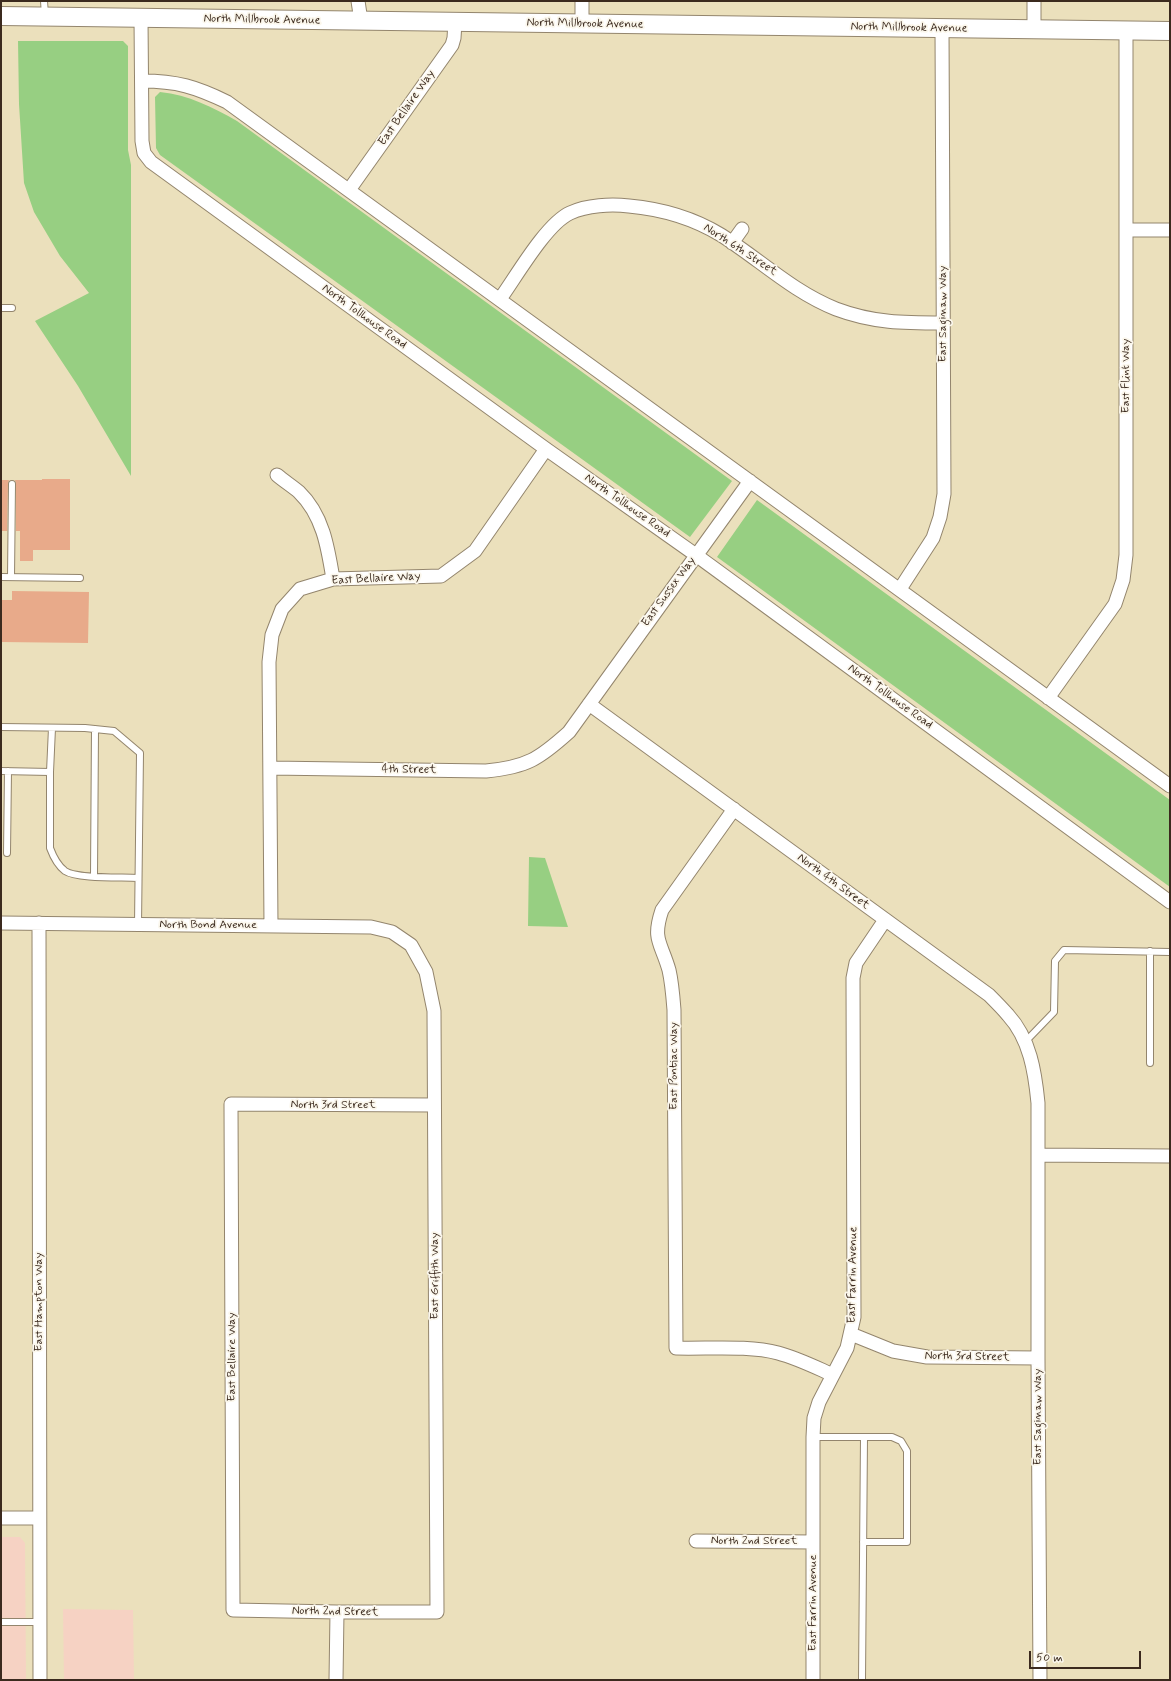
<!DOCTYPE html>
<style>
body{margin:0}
#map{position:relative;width:1171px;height:1681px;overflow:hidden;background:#ebe0bc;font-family:Mynerve,sans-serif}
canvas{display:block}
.frame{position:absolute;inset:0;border:2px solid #3b2a1e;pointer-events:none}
.scale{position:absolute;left:1029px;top:1651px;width:112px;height:18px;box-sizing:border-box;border:2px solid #3b2a1e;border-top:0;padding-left:5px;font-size:12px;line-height:14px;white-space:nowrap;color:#3b2a1e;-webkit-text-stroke:3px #fbf7ec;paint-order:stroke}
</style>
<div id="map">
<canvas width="1171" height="1681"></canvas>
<div class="frame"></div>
<div class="scale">50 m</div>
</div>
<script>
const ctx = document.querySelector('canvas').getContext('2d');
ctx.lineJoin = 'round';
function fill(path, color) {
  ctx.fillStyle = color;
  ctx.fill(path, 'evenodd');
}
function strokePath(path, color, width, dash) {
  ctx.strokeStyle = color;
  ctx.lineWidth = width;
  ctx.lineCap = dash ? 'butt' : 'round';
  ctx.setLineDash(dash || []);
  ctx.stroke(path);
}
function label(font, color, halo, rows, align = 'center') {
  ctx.font = font + ' Mynerve,sans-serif';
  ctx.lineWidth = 3.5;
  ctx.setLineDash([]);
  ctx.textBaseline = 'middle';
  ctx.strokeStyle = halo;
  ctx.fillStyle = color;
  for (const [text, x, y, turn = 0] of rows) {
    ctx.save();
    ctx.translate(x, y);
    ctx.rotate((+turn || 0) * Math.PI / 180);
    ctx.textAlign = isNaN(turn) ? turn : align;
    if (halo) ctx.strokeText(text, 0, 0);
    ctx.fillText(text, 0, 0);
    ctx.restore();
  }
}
const built = new Path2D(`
 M1 1537H20L25 1543 26 1680H1Z
 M63 1609 133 1610 134 1680H64Z`);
const green = new Path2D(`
 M18 41H123L128 46V150L131 165V476L78 386 35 321 89 293 60 256 34 212 24 183 19 104Z
 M160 92C189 95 212 107 237 121L732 481 690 537 160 155 156 148 155 97Z
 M757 500 1170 800V887L717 557Z
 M529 857 545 858 568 927 528 926Z`);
const building = new Path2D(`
 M42 479H70V550H33V561H20V531H16V484L15 480H42Z
 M1 480H9L8 484 7 531H1Z
 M12 591 89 592 88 643 1 642V600H12Z`);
const lane = new Path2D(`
 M44 1 45 15
 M1 308H12
 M1 577 80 578
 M11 577 12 484
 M1 727 85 728 114 731 140 753 138 925
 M1 771 50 772V848C53 856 57 865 65 871 77 879 121 877 138 878
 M50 772 52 728
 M7 853 8 771
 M94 876 95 729
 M1025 1042 1054 1012 1055 961 1064 950 1170 952
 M1150 1063V951
 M813 1437H892L901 1441 907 1451V1542H863
 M1 1622H40
 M862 1680 864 1437`);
const street = new Path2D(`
 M358 1 361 21
 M582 1V24
 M141 18 142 141 144 153 151 162 546 449 696 555 1170 902
 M1034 30V1
 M142 81C177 81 196 87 227 102L1170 786
 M349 190 452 45 454 38 455 22
 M1126 230H1170
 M732 243 742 229
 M500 299C516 277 546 224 570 213 587 205 611 204 629 206 662 209 693 218 721 235 759 259 793 292 836 309 873 323 904 323 943 323
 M277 475C284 481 292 486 299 492 323 515 328 548 333 579
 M900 589 933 538 940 517 944 494 942 28
 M1048 698 1115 604 1123 580 1126 555V31
 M589 704 989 995C995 1001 1002 1008 1008 1015 1030 1039 1035 1072 1038 1103V1358L1040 1680
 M270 768 486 771C527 767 539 759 569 732L750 481
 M734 809 662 910C652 940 661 942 669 970 672 983 673 997 674 1010L676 1348C707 1349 749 1345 778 1353 797 1358 815 1367 833 1375
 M1 923 371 927 392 932 411 945 426 972 434 1011 437 1612H337L233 1610 231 1104 434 1105
 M39 923 40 1680
 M271 926 269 662 272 635 282 609 300 589 333 579 441 576 475 551 546 449
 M1038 1155 1170 1156
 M851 1334 893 1351 927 1357 1038 1358
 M1 1518H39
 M696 1541 813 1542
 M336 1680 337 1612
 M813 1680V1437L814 1418 819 1402 847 1348 854 1317 853 978 856 963 885 920`);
const secondary = new Path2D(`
 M1 16 1170 31`);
const streetNames = [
 ["North Millbrook Avenue",262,20,1],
 ["North Millbrook Avenue",585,24,1],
 ["North Millbrook Avenue",909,28,1],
 ["East Bellaire Way",407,108,-55],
 ["North 6th Street",740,250,33],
 ["East Saginaw Way",943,314,-90],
 ["North Tollhouse Road",364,317,36],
 ["East Flint Way",1126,376,-90],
 ["North Tollhouse Road",627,506,35],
 ["East Bellaire Way",376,579,-3],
 ["East Sussex Way",669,592,-54],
 ["North Tollhouse Road",890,697,36],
 ["4th Street",409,770,1],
 ["North 4th Street",833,882,36],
 ["North Bond Avenue",208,925],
 ["East Pontiac Way",674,1066,-90],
 ["North 3rd Street",333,1105],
 ["East Farrin Avenue",853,1275,-89],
 ["East Griffith Way",435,1276,-90],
 ["East Hampton Way",39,1302,-90],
 ["East Bellaire Way",232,1357,-90],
 ["North 3rd Street",967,1357,1],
 ["East Saginaw Way",1038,1417,-90],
 ["North 2nd Street",754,1541],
 ["East Farrin Avenue",813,1603,-90],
 ["North 2nd Street",335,1612,1]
];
fill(built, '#f6d2c3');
fill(green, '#97cf82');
fill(building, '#e8aa8a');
strokePath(lane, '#93856d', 8);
strokePath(street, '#93856d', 15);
strokePath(secondary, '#93856d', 20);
strokePath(lane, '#fff', 6);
strokePath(street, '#fff', 13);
strokePath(secondary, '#fff', 18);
label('12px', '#3b2a1e', '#fbf7ec', streetNames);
</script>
